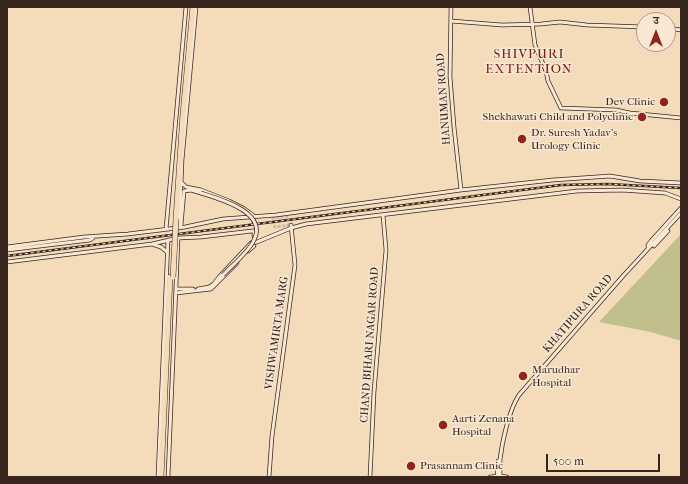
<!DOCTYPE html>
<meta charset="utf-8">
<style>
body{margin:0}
#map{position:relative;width:688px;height:484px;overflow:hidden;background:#f4dcbb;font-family:"IM FELL French Canon","Noto Serif Devanagari",serif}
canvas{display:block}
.frame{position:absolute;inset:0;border:8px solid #38261e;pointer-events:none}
.north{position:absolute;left:636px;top:12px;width:40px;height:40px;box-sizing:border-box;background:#f8e8d3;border:1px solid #ab9a8b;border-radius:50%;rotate:0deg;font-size:11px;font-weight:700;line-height:16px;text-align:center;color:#38261e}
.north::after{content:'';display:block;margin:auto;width:14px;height:18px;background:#8f2418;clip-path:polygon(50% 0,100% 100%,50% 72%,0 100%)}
.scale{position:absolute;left:546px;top:454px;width:114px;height:18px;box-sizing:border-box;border:2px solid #38261e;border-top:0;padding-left:5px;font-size:12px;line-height:14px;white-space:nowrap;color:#38261e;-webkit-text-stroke:3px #f8e8d3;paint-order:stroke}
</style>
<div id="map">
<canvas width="688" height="484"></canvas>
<div class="frame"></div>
<div class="north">उ</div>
<div class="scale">500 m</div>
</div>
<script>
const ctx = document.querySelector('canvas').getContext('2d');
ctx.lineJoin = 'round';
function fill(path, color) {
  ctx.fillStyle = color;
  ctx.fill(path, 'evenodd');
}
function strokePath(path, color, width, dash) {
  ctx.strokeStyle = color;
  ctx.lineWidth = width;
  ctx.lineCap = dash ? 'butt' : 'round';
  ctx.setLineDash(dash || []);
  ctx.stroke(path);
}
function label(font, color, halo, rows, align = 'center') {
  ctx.font = font + ' "IM FELL French Canon",serif';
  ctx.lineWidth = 3;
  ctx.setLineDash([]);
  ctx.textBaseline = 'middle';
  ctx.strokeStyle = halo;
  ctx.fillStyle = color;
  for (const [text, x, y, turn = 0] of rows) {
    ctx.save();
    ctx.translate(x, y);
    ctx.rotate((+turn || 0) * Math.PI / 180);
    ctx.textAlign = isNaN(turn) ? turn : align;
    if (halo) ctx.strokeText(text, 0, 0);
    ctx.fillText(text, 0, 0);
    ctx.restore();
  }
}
const green = new Path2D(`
 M681 234V341L651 332 599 322Z`);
const secondaryTunnel = new Path2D(`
 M288 216 273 218 275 227 291 225`);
const secondary = new Path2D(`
 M451 7 450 77 454 127 461 190
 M530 7 535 45 546 71 548 81 561 108 616 110 630 113 681 118
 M451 21 502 25 541 24 560 22 587 25 644 27
 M668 28 681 30
 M181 182 186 187 201 190 229 201 243 208 253 215
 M181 225 184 191 191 190 201 193
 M179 228 182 160 196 7
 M166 229 186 7
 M251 243 257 242 291 228 306 224 577 191 622 190 665 193 681 199
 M152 244 161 247 167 252
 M654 246 668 231
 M7 247 84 237 128 234 185 227 223 219 276 215 461 190 553 180 610 176 640 181 681 183
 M648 247V245L651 241 681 208
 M7 250 90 240 93 238
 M248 251 254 246
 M7 262 152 244 178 238 201 237 252 231H254V236
 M213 285 219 277 251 243
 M176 289H193
 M198 289 209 287 214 284
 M176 293 211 289 237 263
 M158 477 168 240
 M168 477 178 238
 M269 477 272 436 295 265 291 225
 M370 477 374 392 386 250 383 215
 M490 477 500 476 507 477
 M497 477 498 461 500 460C502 442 509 410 519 395L623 276 681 213
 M500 477V460`);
const highway = new Path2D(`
 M176 219 183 114 193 7
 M161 477 170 277`);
const rail = new Path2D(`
 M7 256 561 185 608 184 681 188`);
const secondaryBridge = new Path2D(`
 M201 193C220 199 268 212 254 240 249 252 232 265 223 275`);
const highwayBridge = new Path2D(`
 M173 277 176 219`);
const markers = [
 [664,102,5,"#8f2418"],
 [642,117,5,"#8f2418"],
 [522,139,5,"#8f2418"],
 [523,376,5,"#8f2418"],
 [443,425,5,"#8f2418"],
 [411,466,5,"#8f2418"]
];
const streetNames = [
 ["HANUMAN ROAD",444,99,-94],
 ["KHATIPURA ROAD",578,314,-49],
 ["VISHWAMIRTA MARG",277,333,-82],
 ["CHAND BIHARI NAGAR ROAD",370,345,-86]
];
const poiNames = [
 ["Dev Clinic",655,102,"right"],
 ["Shekhawati Child and Polyclinic",633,117,"right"],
 ["Dr. Suresh Yadav's",531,133],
 ["Urology Clinic",531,146],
 ["Marudhar",532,370],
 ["Hospital",532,383],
 ["Aarti Zenana",452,419],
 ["Hospital",452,432],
 ["Prasannam Clinic",420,466]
];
const quarterNames = [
 ["SHIVPURI",529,55],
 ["EXTENTION",529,70]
];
fill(green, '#c1bf8c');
strokePath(secondaryTunnel, '#ceb89c', 3, [3, 1.5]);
strokePath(secondary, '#38261e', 4.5);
strokePath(highway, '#38261e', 6);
strokePath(secondary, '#f8e8d3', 3);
strokePath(highway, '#f4dcbb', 5);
strokePath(rail, '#38261e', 2.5);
strokePath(rail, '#f8e8d3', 1, [3]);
strokePath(secondaryBridge, '#38261e', 4.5, []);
strokePath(highwayBridge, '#38261e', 6, []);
strokePath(secondaryBridge, '#f8e8d3', 3);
strokePath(highwayBridge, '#f4dcbb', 5);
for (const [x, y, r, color] of markers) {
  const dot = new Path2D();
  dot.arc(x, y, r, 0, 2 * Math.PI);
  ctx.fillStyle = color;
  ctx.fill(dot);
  strokePath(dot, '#f8e8d3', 1.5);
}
label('11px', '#38261e', '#f8e8d3', streetNames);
label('11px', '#38261e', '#f8e8d3', poiNames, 'left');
ctx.letterSpacing = '1px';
label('13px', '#7a1f14', '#f8e8d3', quarterNames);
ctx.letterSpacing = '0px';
</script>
